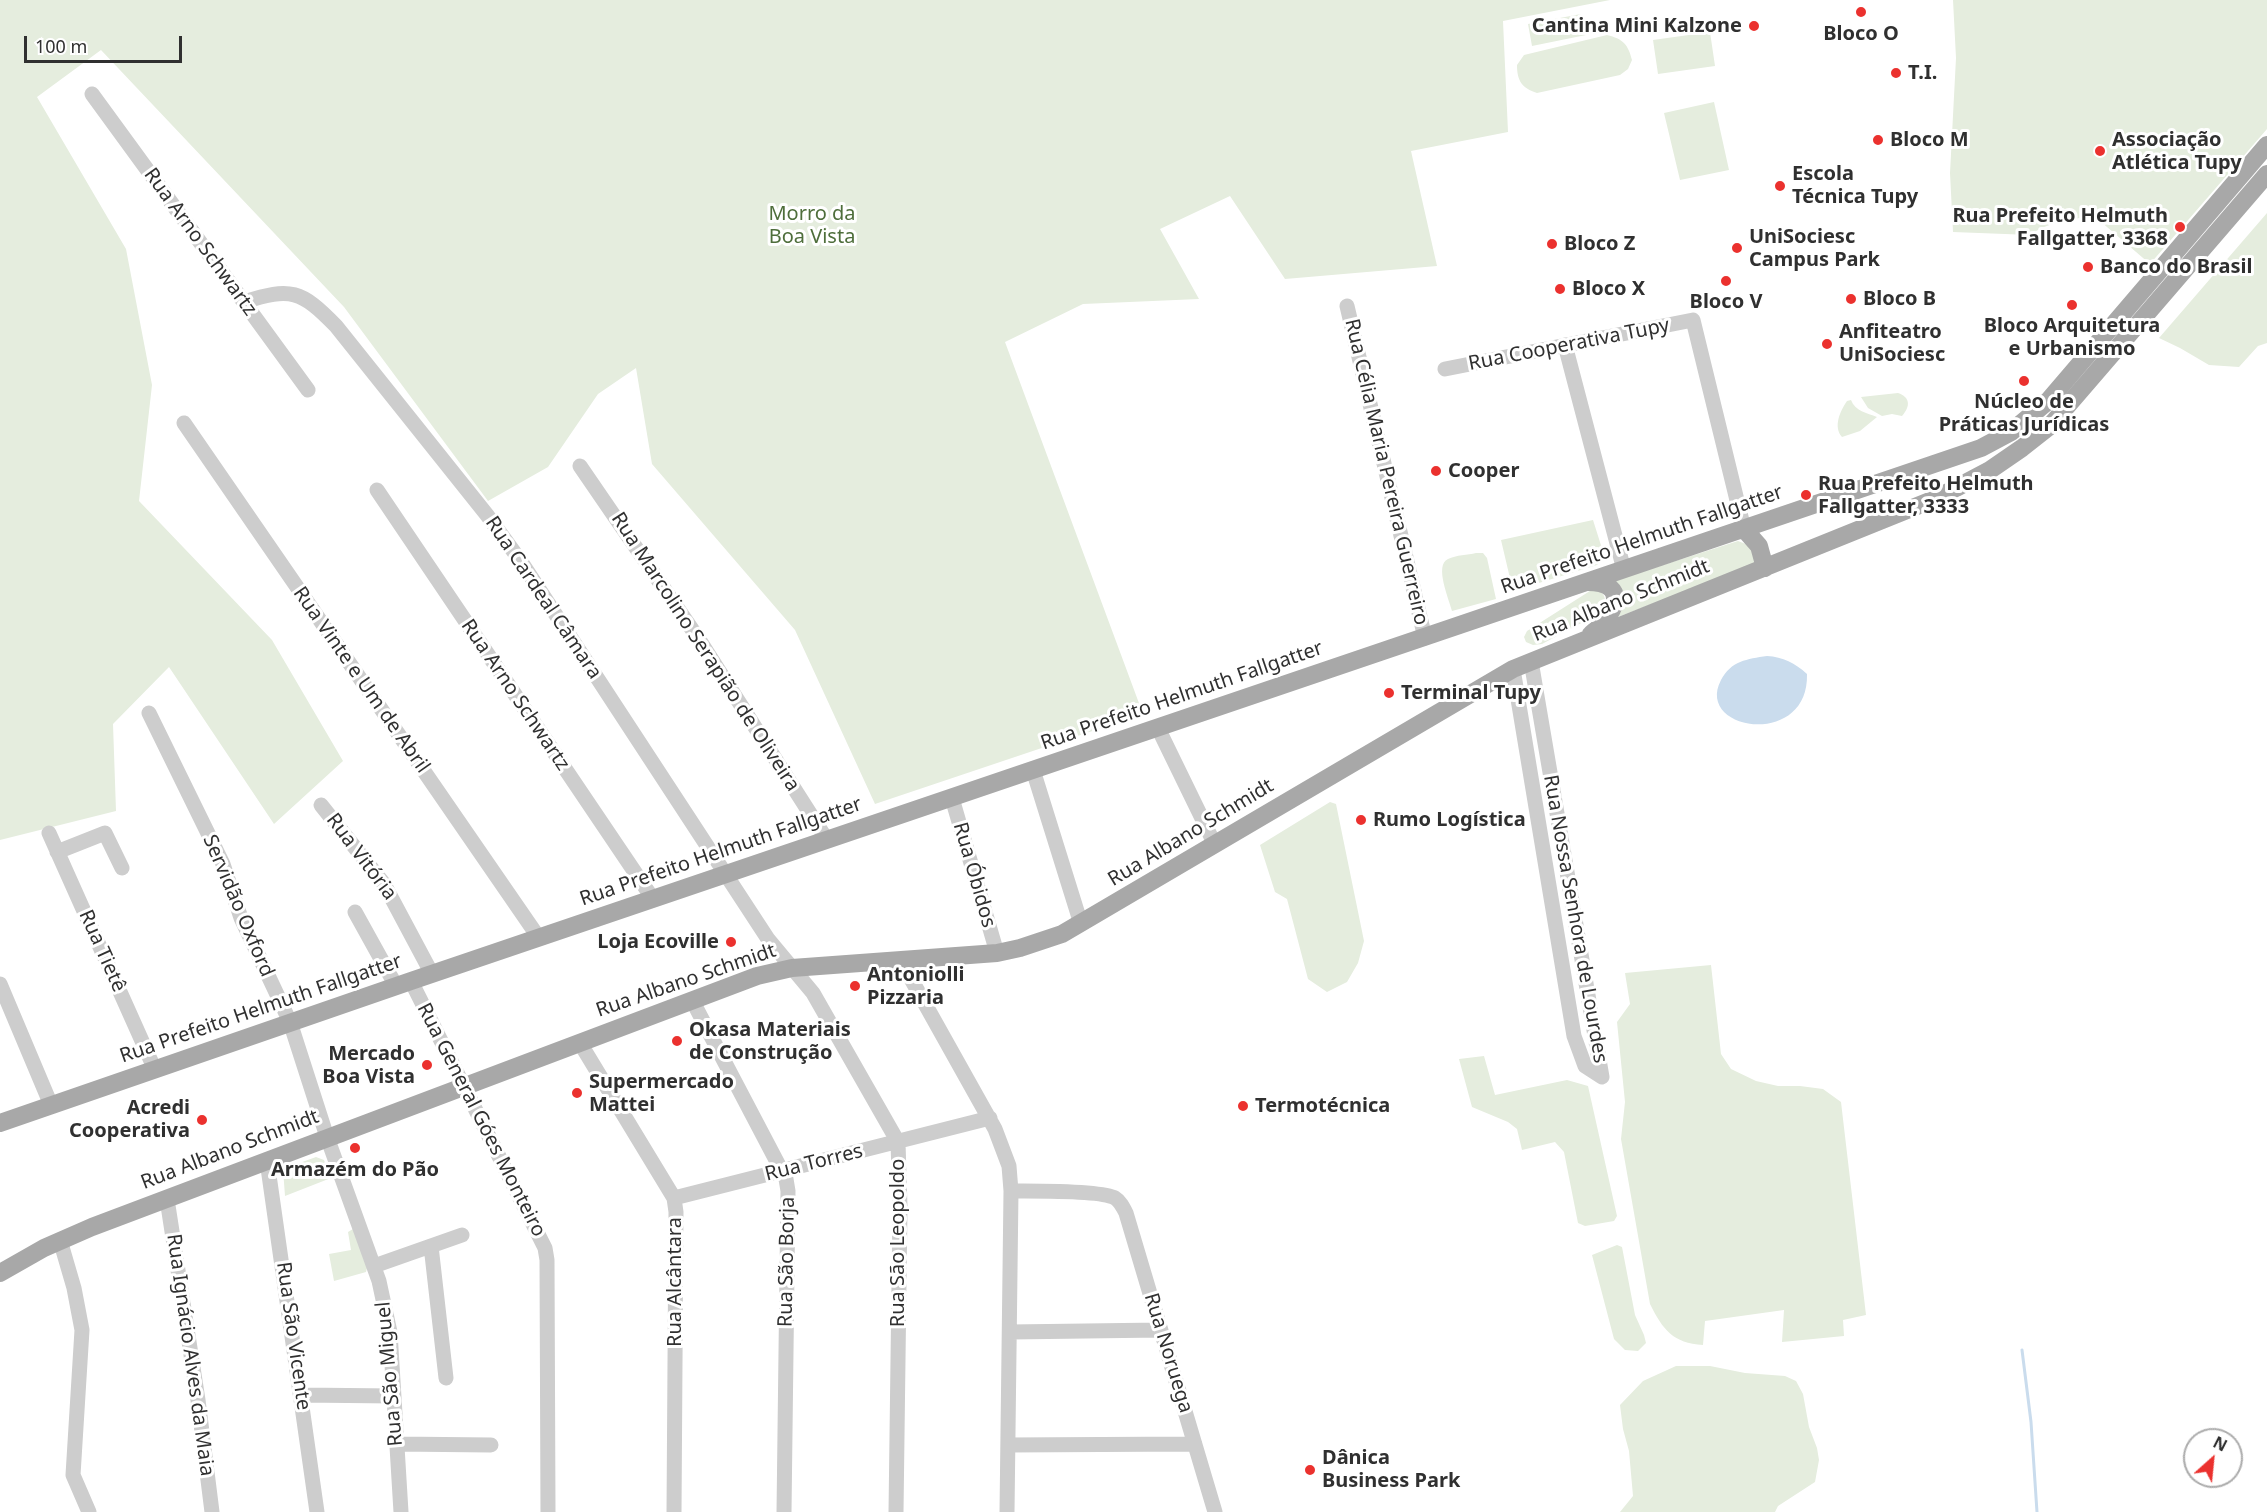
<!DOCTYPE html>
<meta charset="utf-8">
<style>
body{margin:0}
#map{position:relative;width:2267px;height:1512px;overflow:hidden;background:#fff;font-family:"Noto Sans",sans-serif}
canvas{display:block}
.north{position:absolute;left:2183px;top:1428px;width:60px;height:60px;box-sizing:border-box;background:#fff;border:2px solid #acacac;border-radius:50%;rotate:27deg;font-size:16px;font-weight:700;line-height:24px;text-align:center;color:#303030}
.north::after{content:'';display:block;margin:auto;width:21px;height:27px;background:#eb312e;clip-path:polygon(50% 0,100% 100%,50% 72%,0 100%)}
.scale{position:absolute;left:24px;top:36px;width:158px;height:27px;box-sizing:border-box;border:3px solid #303030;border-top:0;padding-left:8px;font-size:18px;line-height:21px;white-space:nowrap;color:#303030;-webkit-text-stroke:4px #fff;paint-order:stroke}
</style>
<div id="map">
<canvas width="2267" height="1512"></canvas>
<div class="north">N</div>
<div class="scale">100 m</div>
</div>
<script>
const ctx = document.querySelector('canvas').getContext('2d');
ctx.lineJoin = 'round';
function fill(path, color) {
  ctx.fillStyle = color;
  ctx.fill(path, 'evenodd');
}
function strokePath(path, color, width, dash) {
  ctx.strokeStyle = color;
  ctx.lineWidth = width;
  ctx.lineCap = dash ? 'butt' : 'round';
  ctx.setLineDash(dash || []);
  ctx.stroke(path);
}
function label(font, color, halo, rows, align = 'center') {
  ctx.font = font + ' "Noto Sans",sans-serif';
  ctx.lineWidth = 6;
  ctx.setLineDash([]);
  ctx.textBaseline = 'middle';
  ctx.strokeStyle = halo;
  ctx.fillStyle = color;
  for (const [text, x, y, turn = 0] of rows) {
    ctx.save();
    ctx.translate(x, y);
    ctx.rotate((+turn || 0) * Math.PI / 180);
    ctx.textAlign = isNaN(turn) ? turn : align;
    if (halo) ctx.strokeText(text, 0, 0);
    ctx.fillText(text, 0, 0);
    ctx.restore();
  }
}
const green = new Path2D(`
 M0 0H1610L1503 21 1508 132 1411 151 1437 266 1285 279 1230 196 1160 229 1199 299 1083 304 1005 342 1143 714 875 804 795 630 652 464 636 368 598 394 548 467 488 501 344 307 101 50 37 97 126 249 152 385 139 501 272 640 343 761 274 824 169 667 113 724 116 811 0 840Z
 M1953 0H2267V129L2150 264 2093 215C2074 220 2046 222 2031 235L1953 232 1950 173 1956 58Z
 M1581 14 1586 35 1532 46 1528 24Z
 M1710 32 1715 66 1658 74 1653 40Z
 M1607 35C1623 39 1628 44 1632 60L1628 69 1620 75 1537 93C1522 88 1517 81 1517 65L1524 55Z
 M1714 102 1729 170 1680 180 1664 113Z
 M2267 213V343L2258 346 2239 367 2209 365 2180 348 2159 338Z
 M1898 393C1910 397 1911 406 1902 416L1892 414 1882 416 1868 408 1861 397Z
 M1851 400C1855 411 1867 413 1877 417L1860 431 1842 437C1833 427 1840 411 1847 401Z
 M1593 520 1605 558 1597 565 1513 591 1501 540Z
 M1738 541 1751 546 1755 564 1618 617 1622 607 1610 582Z
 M1476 553H1483L1487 558 1496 599 1452 611C1449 599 1434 565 1448 559 1456 555 1468 555 1476 553Z
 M1593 589C1608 592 1607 603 1600 613L1542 644 1533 645 1526 642 1524 637 1527 631Z
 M1330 802 1336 804 1364 941 1358 963 1347 982 1327 992 1308 979 1287 899 1275 892 1260 845Z
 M1711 965 1721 1054 1731 1069 1756 1081 1778 1086H1800L1823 1089 1841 1102 1866 1315 1843 1320 1844 1336 1782 1342 1784 1310 1705 1321 1703 1345C1673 1343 1663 1330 1650 1304L1621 1139 1625 1102 1617 1022 1630 1004 1625 973Z
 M1484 1056 1495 1095 1567 1080 1588 1086 1617 1216 1614 1221 1585 1226 1578 1223 1564 1152 1555 1142 1522 1150 1517 1129 1508 1122 1472 1107 1459 1059Z
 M316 1157 324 1160 331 1178 285 1196 283 1169Z
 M353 1229 367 1268 366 1272 334 1281 329 1254 351 1250 348 1232Z
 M1617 1245 1622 1247 1635 1315 1644 1335 1646 1343 1638 1351 1625 1350 1614 1339 1592 1255Z
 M1676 1366H1710L1745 1373 1785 1376 1796 1381 1803 1394 1809 1427 1817 1448 1819 1460 1815 1482 1778 1506 1775 1512H1620L1633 1496 1629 1451 1623 1429 1620 1405 1643 1381Z`);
const water = new Path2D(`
 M1767 656C1783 657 1795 663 1807 674 1809 749 1694 731 1721 680 1731 661 1747 659 1767 656Z`);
const stream = new Path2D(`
 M2022 1350 2031 1422 2037 1512`);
const minor = new Path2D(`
 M92 94 308 390
 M244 302C291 287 301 290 336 326L487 515 522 563 768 939 813 993 898 1142 900 1207 896 1512
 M1347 306 1425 638
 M1565 345 1624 570
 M1445 369 1693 320 1744 529
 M184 423 539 938
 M580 466 700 641 827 840
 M377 490 653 899
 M1531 661 1602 1077
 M1513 669 1574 1036 1585 1066 1602 1077
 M149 713 223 864 241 918 290 1022 327 1137 379 1281 390 1332 401 1512
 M1158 728 1215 845
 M1033 770 1081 924
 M952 798 997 953
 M321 805 384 884 432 974
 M49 833 155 1070
 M57 852 105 833 122 868
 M355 912 396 986
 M901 961 995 1129 1009 1166 1011 1191 1007 1512
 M411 981 545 1248 547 1260 548 1512
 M0 984 51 1105
 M692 1000 786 1179 788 1191 784 1512
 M580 1043 674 1198 676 1212 674 1512
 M267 1161 317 1512
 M1011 1191C1030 1191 1101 1190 1115 1198 1120 1201 1123 1207 1126 1213L1215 1512
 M674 1198 990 1118
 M167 1199 198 1400 212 1512
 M60 1240 74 1288 82 1330 73 1475 89 1512
 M431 1246 446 1378
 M374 1266 462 1235
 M1010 1332 1161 1330
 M301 1395 394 1396
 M397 1444 491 1445
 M1008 1445 1195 1444`);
const major = new Path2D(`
 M1744 529 1759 546 1765 568
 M1588 582C1633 583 1613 617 1591 634
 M0 1123 411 981 1981 448 2011 432 2048 401 2267 145
 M0 1273 44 1248 92 1227 757 976 792 968 997 953 1020 948 1062 934 1513 669 1937 498 1990 470 2022 448 2050 426 2267 174`);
const markers = [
 [1861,12,6,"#eb312e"],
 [1754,26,6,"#eb312e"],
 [1896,73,6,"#eb312e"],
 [1878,140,6,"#eb312e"],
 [2100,151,6,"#eb312e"],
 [1780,186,6,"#eb312e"],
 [2180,227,6,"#eb312e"],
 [1552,244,6,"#eb312e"],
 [1737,248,6,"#eb312e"],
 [2088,267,6,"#eb312e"],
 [1726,281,6,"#eb312e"],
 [1560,289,6,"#eb312e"],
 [1851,299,6,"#eb312e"],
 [2072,305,6,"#eb312e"],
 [1827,344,6,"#eb312e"],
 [2024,381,6,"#eb312e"],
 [1436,471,6,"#eb312e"],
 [1806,495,6,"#eb312e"],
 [1389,693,6,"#eb312e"],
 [1361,820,6,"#eb312e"],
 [731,942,6,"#eb312e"],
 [855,986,6,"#eb312e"],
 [677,1041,6,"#eb312e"],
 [427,1065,6,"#eb312e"],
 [577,1093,6,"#eb312e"],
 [1243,1106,6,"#eb312e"],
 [202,1120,6,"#eb312e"],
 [355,1148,6,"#eb312e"],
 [1310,1470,6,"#eb312e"]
];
const poiNames = [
 ["Cantina Mini Kalzone",1742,26,"right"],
 ["Bloco O",1861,34,"center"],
 ["T.I.",1908,73],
 ["Bloco M",1890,140],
 ["Associação",2112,140],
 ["Atlética Tupy",2112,163],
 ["Escola",1792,174],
 ["Técnica Tupy",1792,197],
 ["Rua Prefeito Helmuth",2168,216,"right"],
 ["Fallgatter, 3368",2168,239,"right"],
 ["UniSociesc",1749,237],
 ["Campus Park",1749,260],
 ["Bloco Z",1564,244],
 ["Banco do Brasil",2100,267],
 ["Bloco X",1572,289],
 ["Bloco B",1863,299],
 ["Bloco V",1726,302,"center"],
 ["Bloco Arquitetura",2072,326,"center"],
 ["e Urbanismo",2072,349,"center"],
 ["Anfiteatro",1839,332],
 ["UniSociesc",1839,355],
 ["Núcleo de",2024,402,"center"],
 ["Práticas Jurídicas",2024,425,"center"],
 ["Cooper",1448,471],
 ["Rua Prefeito Helmuth",1818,484],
 ["Fallgatter, 3333",1818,507],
 ["Terminal Tupy",1401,693],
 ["Rumo Logística",1373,820],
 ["Loja Ecoville",719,942,"right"],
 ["Antoniolli",867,975],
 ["Pizzaria",867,998],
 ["Okasa Materiais",689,1030],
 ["de Construção",689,1053],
 ["Mercado",415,1054,"right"],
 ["Boa Vista",415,1077,"right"],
 ["Supermercado",589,1082],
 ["Mattei",589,1105],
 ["Termotécnica",1255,1106],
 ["Acredi",190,1108,"right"],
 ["Cooperativa",190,1131,"right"],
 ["Armazém do Pão",355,1170,"center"],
 ["Dânica",1322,1458],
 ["Business Park",1322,1481]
];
const parkNames = [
 ["Morro da",812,214],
 ["Boa Vista",812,237]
];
const streetNames = [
 ["Rua Arno Schwartz",200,242,54],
 ["Rua Cooperativa Tupy",1569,345,-11],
 ["Rua Célia Maria Pereira Guerreiro",1386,472,77],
 ["Rua Prefeito Helmuth Fallgatter",1642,540,-19],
 ["Rua Cardeal Câmara",543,598,56],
 ["Rua Albano Schmidt",1621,601,-22],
 ["Rua Marcolino Serapião de Oliveira",705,652,57],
 ["Rua Vinte e Um de Abril",361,680,55],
 ["Rua Arno Schwartz",515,695,56],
 ["Rua Prefeito Helmuth Fallgatter",1182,696,-19],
 ["Rua Albano Schmidt",1191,833,-31],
 ["Rua Prefeito Helmuth Fallgatter",721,852,-19],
 ["Rua Vitória",361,857,53],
 ["Rua Óbidos",974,875,74],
 ["Servidão Oxford",238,906,67],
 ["Rua Nossa Senhora de Lourdes",1575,919,80],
 ["Rua Tietê",102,951,66],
 ["Rua Albano Schmidt",686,981,-19],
 ["Rua Prefeito Helmuth Fallgatter",261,1009,-19],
 ["Rua General Góes Monteiro",481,1120,63],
 ["Rua Albano Schmidt",230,1150,-21],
 ["Rua Torres",814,1163,-14],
 ["Rua São Leopoldo",898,1243,-90],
 ["Rua São Borja",787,1262,-89],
 ["Rua Alcântara",675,1282,-90],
 ["Rua São Vicente",293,1336,82],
 ["Rua Noruega",1168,1353,73],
 ["Rua Ignácio Alves da Maia",190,1355,82],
 ["Rua São Miguel",390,1374,-95]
];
fill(green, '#e5edde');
fill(water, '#cadced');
strokePath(stream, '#cadced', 3);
strokePath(minor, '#cdcdcd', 15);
strokePath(major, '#a8a8a8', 18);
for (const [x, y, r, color] of markers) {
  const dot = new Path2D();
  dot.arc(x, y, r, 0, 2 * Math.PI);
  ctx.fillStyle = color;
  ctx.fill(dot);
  strokePath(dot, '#fff', 2);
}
label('bold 20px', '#303030', '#fff', poiNames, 'left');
label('20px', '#4e6e3b', '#fff', parkNames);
label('20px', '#303030', '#fff', streetNames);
</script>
